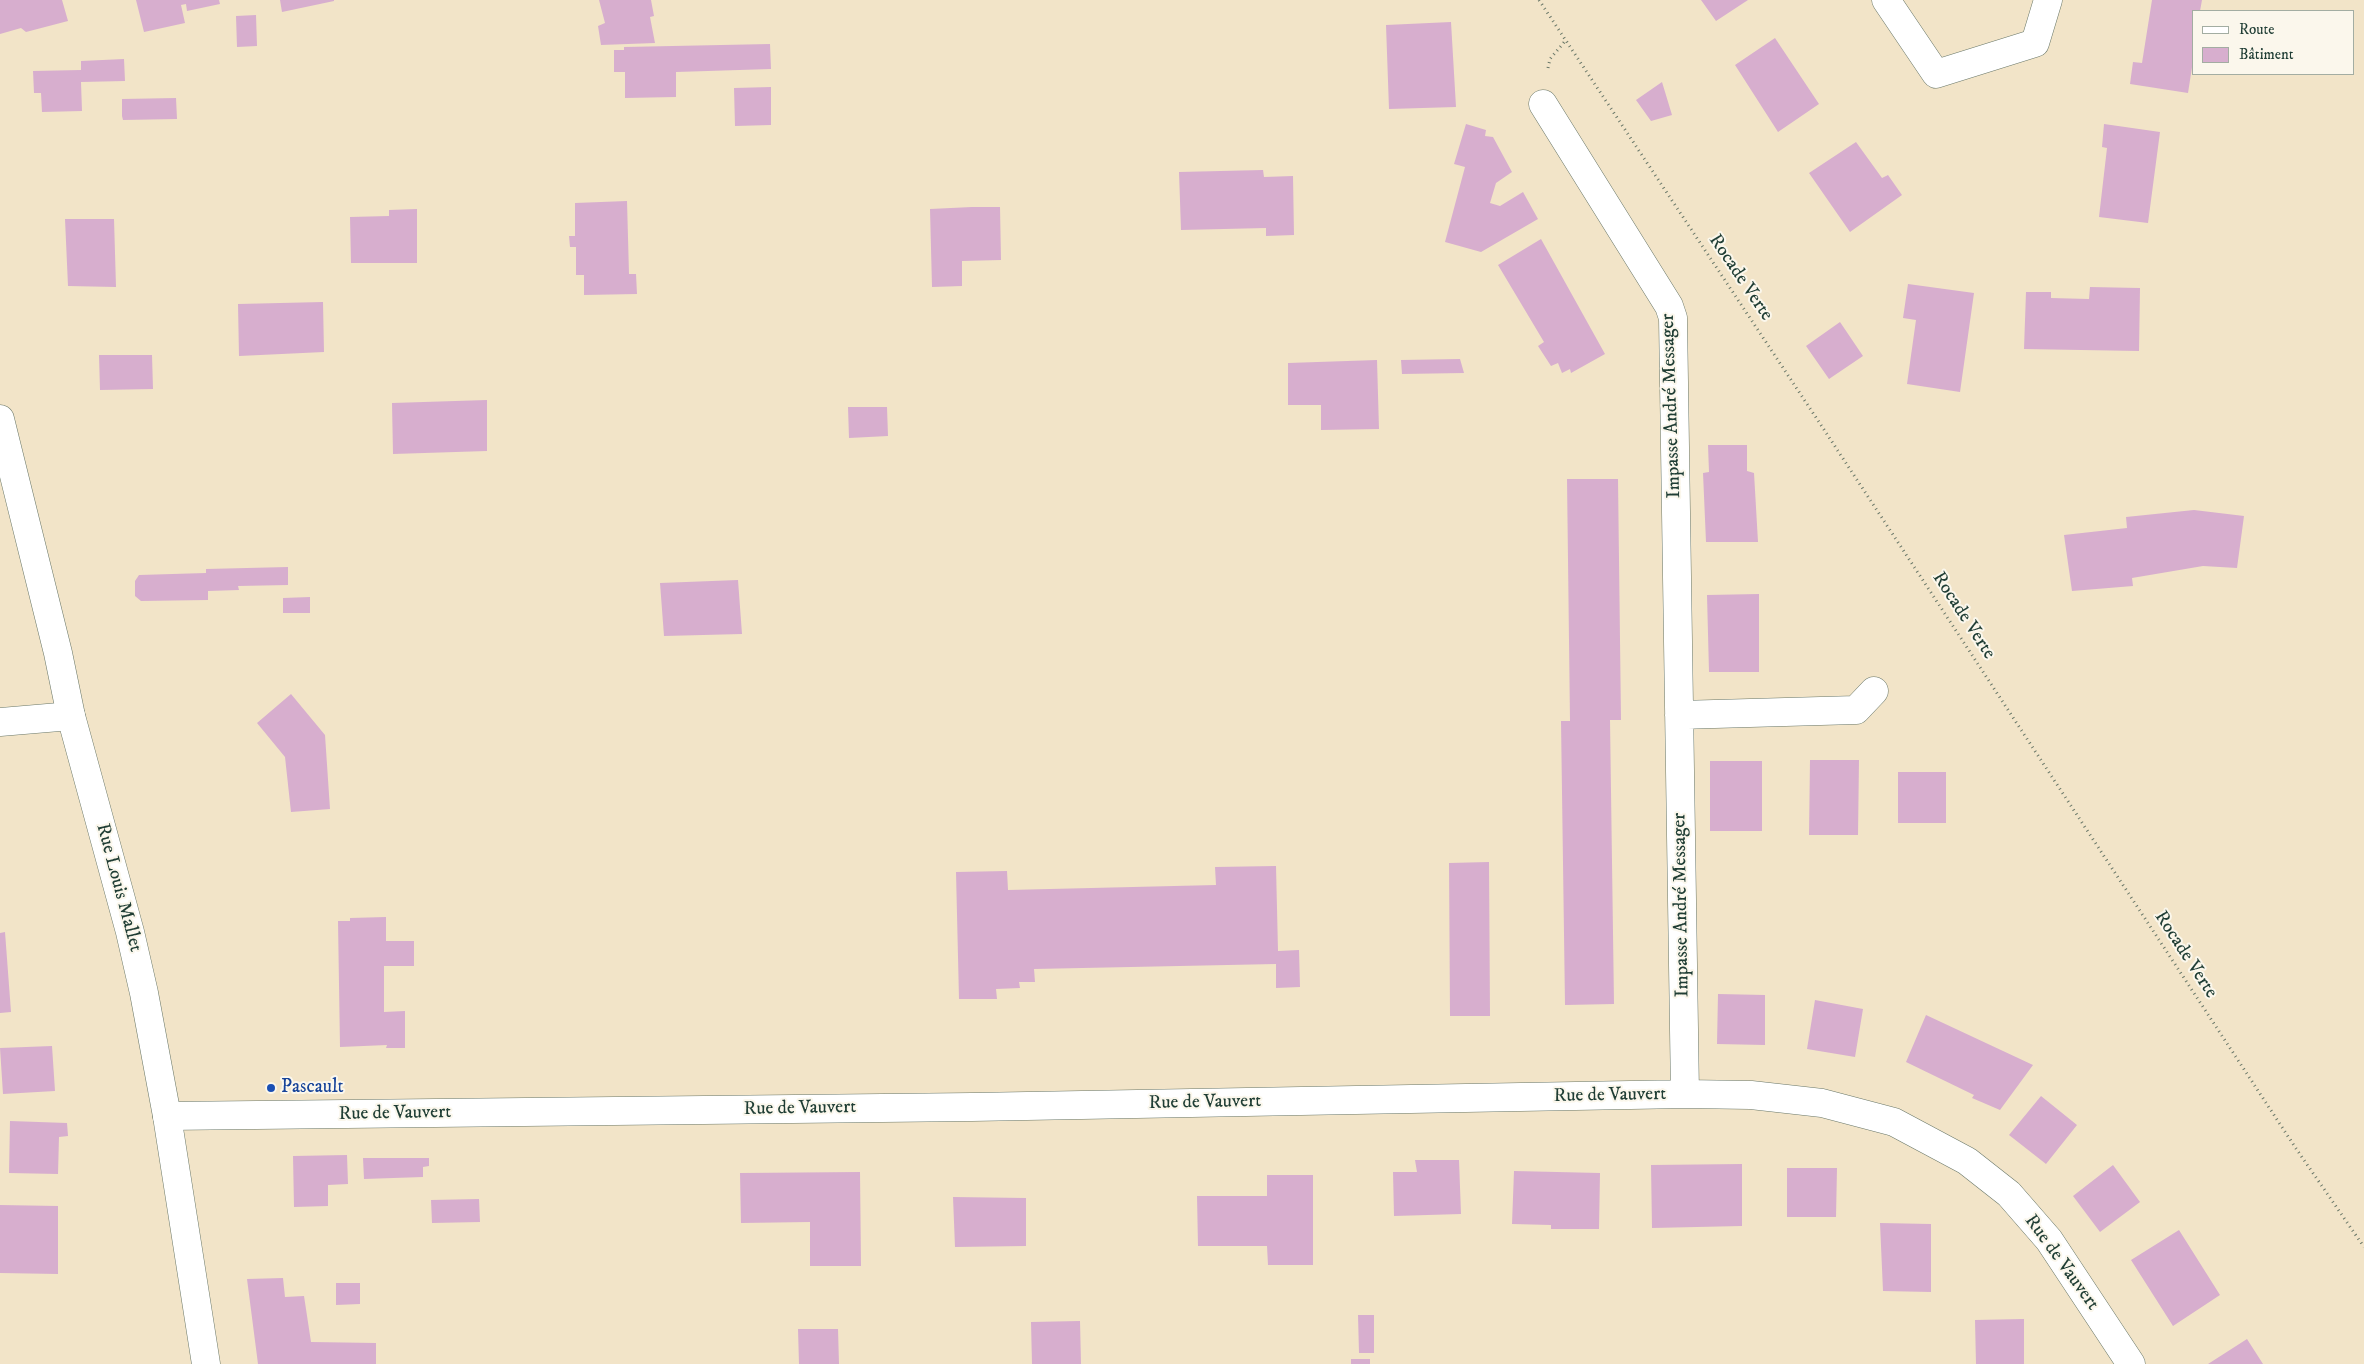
<!DOCTYPE html>
<meta charset="utf-8">
<style>
body{margin:0}
#map{position:relative;width:2364px;height:1364px;overflow:hidden;background:#f2e4c8;font-family:"IM FELL DW Pica",serif}
canvas{display:block}
.legend{position:absolute;left:2192px;top:10px;width:162px;height:65px;box-sizing:border-box;background:#fbf7ec;border:1px solid #a3ada2;margin:0;padding:6px 9px;list-style:none;font-size:15px;color:#1f3d34}
.legend li{display:flex;align-items:center;gap:10px;height:25px}
.legend b{width:25px;border:1px solid #a3ada2}
</style>
<div id="map">
<canvas width="2364" height="1364"></canvas>
<ul class="legend">
<li><b style="height:6px;background:#fff"></b>Route</li>
<li><b style="height:14px;background:#d7aece"></b>Bâtiment</li>
</ul>
</div>
<script>
const ctx = document.querySelector('canvas').getContext('2d');
ctx.lineJoin = 'round';
function fill(path, color) {
  ctx.fillStyle = color;
  ctx.fill(path, 'evenodd');
}
function strokePath(path, color, width, dash) {
  ctx.strokeStyle = color;
  ctx.lineWidth = width;
  ctx.lineCap = dash ? 'butt' : 'round';
  ctx.setLineDash(dash || []);
  ctx.stroke(path);
}
function label(font, color, halo, rows, align = 'center') {
  ctx.font = font + ' "IM FELL DW Pica",serif';
  ctx.lineWidth = 4;
  ctx.setLineDash([]);
  ctx.textBaseline = 'middle';
  ctx.strokeStyle = halo;
  ctx.fillStyle = color;
  for (const [text, x, y, turn = 0] of rows) {
    ctx.save();
    ctx.translate(x, y);
    ctx.rotate((+turn || 0) * Math.PI / 180);
    ctx.textAlign = isNaN(turn) ? turn : align;
    if (halo) ctx.strokeText(text, 0, 0);
    ctx.fillText(text, 0, 0);
    ctx.restore();
  }
}
const building = new Path2D(`
 M0 0H62L68 21 26 32 21 28 0 34Z
 M136 0H219L220 4 187 11 186 4 181 5 185 23 144 32Z
 M280 0H334V1L282 12Z
 M599 0H651L654 16 650 17 655 43 601 45 598 26 605 23Z
 M1701 0H1748L1716 21Z
 M2152 0H2202L2200 11H2193V61L2188 93 2130 84 2133 62 2142 63Z
 M256 15 257 46 237 47 236 16Z
 M1451 22 1456 107 1389 109 1386 25Z
 M1775 38 1819 104 1778 132 1735 65Z
 M770 44 771 69 676 72V97L625 98V72H614V50H624V47Z
 M124 59 125 81 81 82 82 111 42 112 41 93H34L33 71 81 70V61Z
 M1662 82 1672 115 1651 121 1636 100Z
 M771 87V125L735 126 734 88Z
 M176 98 177 119 123 120 122 116V99Z
 M1466 124 1486 130 1485 136 1493 137 1512 172 1496 183 1490 203 1500 206 1523 192 1538 219 1481 252 1445 242 1465 167 1454 164Z
 M2104 124 2160 132 2148 223 2099 217 2107 148 2102 147Z
 M1856 142 1882 178 1888 175 1902 195 1850 232 1809 173Z
 M1263 170 1264 177 1293 176 1294 235 1266 236V228L1181 230 1179 172Z
 M627 201 629 274H636L637 294 584 295V275H576V247H570L569 236H575V203Z
 M972 207H1000L1001 260 962 261V286L932 287 930 209Z
 M417 209V263H351L350 217 389 216V210Z
 M65 219H114L116 287 68 286Z
 M1541 239 1605 354 1571 373 1570 369 1562 373 1558 363 1551 366 1538 346 1544 342 1498 265Z
 M1908 284 1974 293 1960 392 1907 384 1916 320 1903 318Z
 M2090 287 2140 288 2139 351 2024 349 2026 292H2051V298L2089 299Z
 M323 302 324 352 239 356 238 304Z
 M1840 322 1863 356 1829 379 1806 346Z
 M99 355H152L153 389 100 390Z
 M1460 359 1464 373 1402 374 1401 360Z
 M1377 360 1379 429 1321 430V405H1288V363Z
 M487 400V451L393 454 392 403Z
 M848 407H887L888 436 849 438Z
 M1708 445H1747V471L1754 473 1758 542H1706L1703 473 1709 472Z
 M1567 479H1618L1621 720H1610L1614 1004 1565 1005 1561 721H1570Z
 M2194 510 2244 516 2237 568 2203 566 2132 578 2133 586 2072 591 2064 535 2127 528 2126 517Z
 M288 567V585L238 586 239 590 208 591V600L141 601 135 596V581L139 575 206 573V569Z
 M738 580 742 634 664 636 660 583Z
 M1759 594V672H1709L1707 595Z
 M310 597V613H283V598Z
 M291 694 325 735 330 809 291 812 285 757 257 723Z
 M1810 760H1859L1858 835H1809Z
 M1710 761H1762V831H1710Z
 M1898 772H1946V823H1898Z
 M1489 862 1490 1016H1450L1449 863Z
 M1276 866 1278 951 1299 950 1300 987 1276 988V964L1034 969 1035 982H1019L1020 988 996 989 997 999H959L956 872 1007 871 1008 890 1216 885 1215 867Z
 M386 917V941H414V966H384V1012L405 1011V1048H386L387 1045 340 1047 338 921H350V918Z
 M5 932 11 1012 0 1013V933Z
 M1718 994 1765 995V1045L1717 1044Z
 M1815 1000 1863 1009 1855 1057 1807 1049Z
 M1926 1015 2033 1065 2000 1110 1972 1098 1974 1095 1906 1062Z
 M52 1046 55 1091 3 1094 0 1048Z
 M2041 1096 2077 1125 2046 1164 2009 1135Z
 M10 1121 67 1123 68 1136 59 1137 58 1174 9 1173Z
 M347 1155 348 1184 328 1185V1206L294 1207 293 1156Z
 M363 1158H429V1166L423 1167V1177L364 1179Z
 M1415 1160H1459L1461 1214 1394 1216 1393 1172H1417Z
 M1742 1164V1226L1652 1228 1651 1165Z
 M2113 1165 2140 1202 2100 1232 2073 1196Z
 M1787 1168H1837L1836 1217H1787Z
 M1514 1171 1600 1173 1599 1229H1551V1225L1512 1224Z
 M860 1172 861 1266H810V1222L741 1223 740 1173Z
 M1267 1175H1313V1265H1268L1267 1246H1198L1197 1196H1267Z
 M953 1197 1026 1198V1246L955 1247Z
 M479 1199 480 1222 432 1223 431 1200Z
 M0 1205 58 1206V1274L0 1273Z
 M1880 1223 1931 1224V1292L1883 1291Z
 M2179 1230 2220 1295 2173 1326 2131 1260Z
 M283 1278 285 1297 304 1296 311 1342 376 1343V1364H258L247 1279Z
 M336 1283H360V1304L336 1305Z
 M1358 1315H1374V1353H1359Z
 M2024 1319V1364H1976L1975 1320Z
 M1080 1321 1081 1364H1032L1031 1322Z
 M798 1329H838L839 1364H799Z
 M2247 1339 2263 1364H2208Z
 M1351 1359H1370V1364H1351Z`);
const path = new Path2D(`
 M1539 0 1819 422 2295 1147 2364 1247
 M1548 68 1550 59 1566 40`);
const minor = new Path2D(`
 M1886 0 1936 74 2035 43 2048 0
 M1543 104 1669 306 1673 318 1685 1094
 M1679 715 1856 710 1874 691
 M0 722 71 716
 M167 1116 972 1107 1685 1094 1751 1095 1822 1103 1894 1122 1967 1161 2009 1194 2049 1240 2131 1364`);
const major = new Path2D(`
 M0 419 58 653 71 716 130 932 144 993 167 1116 206 1364`);
const markers = [
 [271,1088,5,"#1a4fb4"]
];
const streetNames = [
 ["Rocade Verte",1740,278,56],
 ["Impasse André Messager",1672,406,-92],
 ["Rocade Verte",1963,616,57],
 ["Rue Louis Mallet",118,888,75],
 ["Impasse André Messager",1682,905,-91],
 ["Rocade Verte",2185,955,57],
 ["Rue de Vauvert",1610,1096,-1],
 ["Rue de Vauvert",1205,1103,-1],
 ["Rue de Vauvert",800,1109,-1],
 ["Rue de Vauvert",395,1114,-1],
 ["Rue de Vauvert",2061,1263,54]
];
const transitNames = [
 ["Pascault",281,1088]
];
fill(building, '#d7aece');
strokePath(minor, '#697768', 29);
strokePath(major, '#697768', 29);
strokePath(path, '#697768', 3, [1, 4]);
strokePath(minor, '#fff', 28);
strokePath(major, '#fff', 28);
for (const [x, y, r, color] of markers) {
  const dot = new Path2D();
  dot.arc(x, y, r, 0, 2 * Math.PI);
  ctx.fillStyle = color;
  ctx.fill(dot);
  strokePath(dot, '#fbf7ec', 2);
}
label('19px', '#1f3d34', '#fbf7ec', streetNames);
label('19px', '#164399', '#fbf7ec', transitNames, 'left');
</script>
